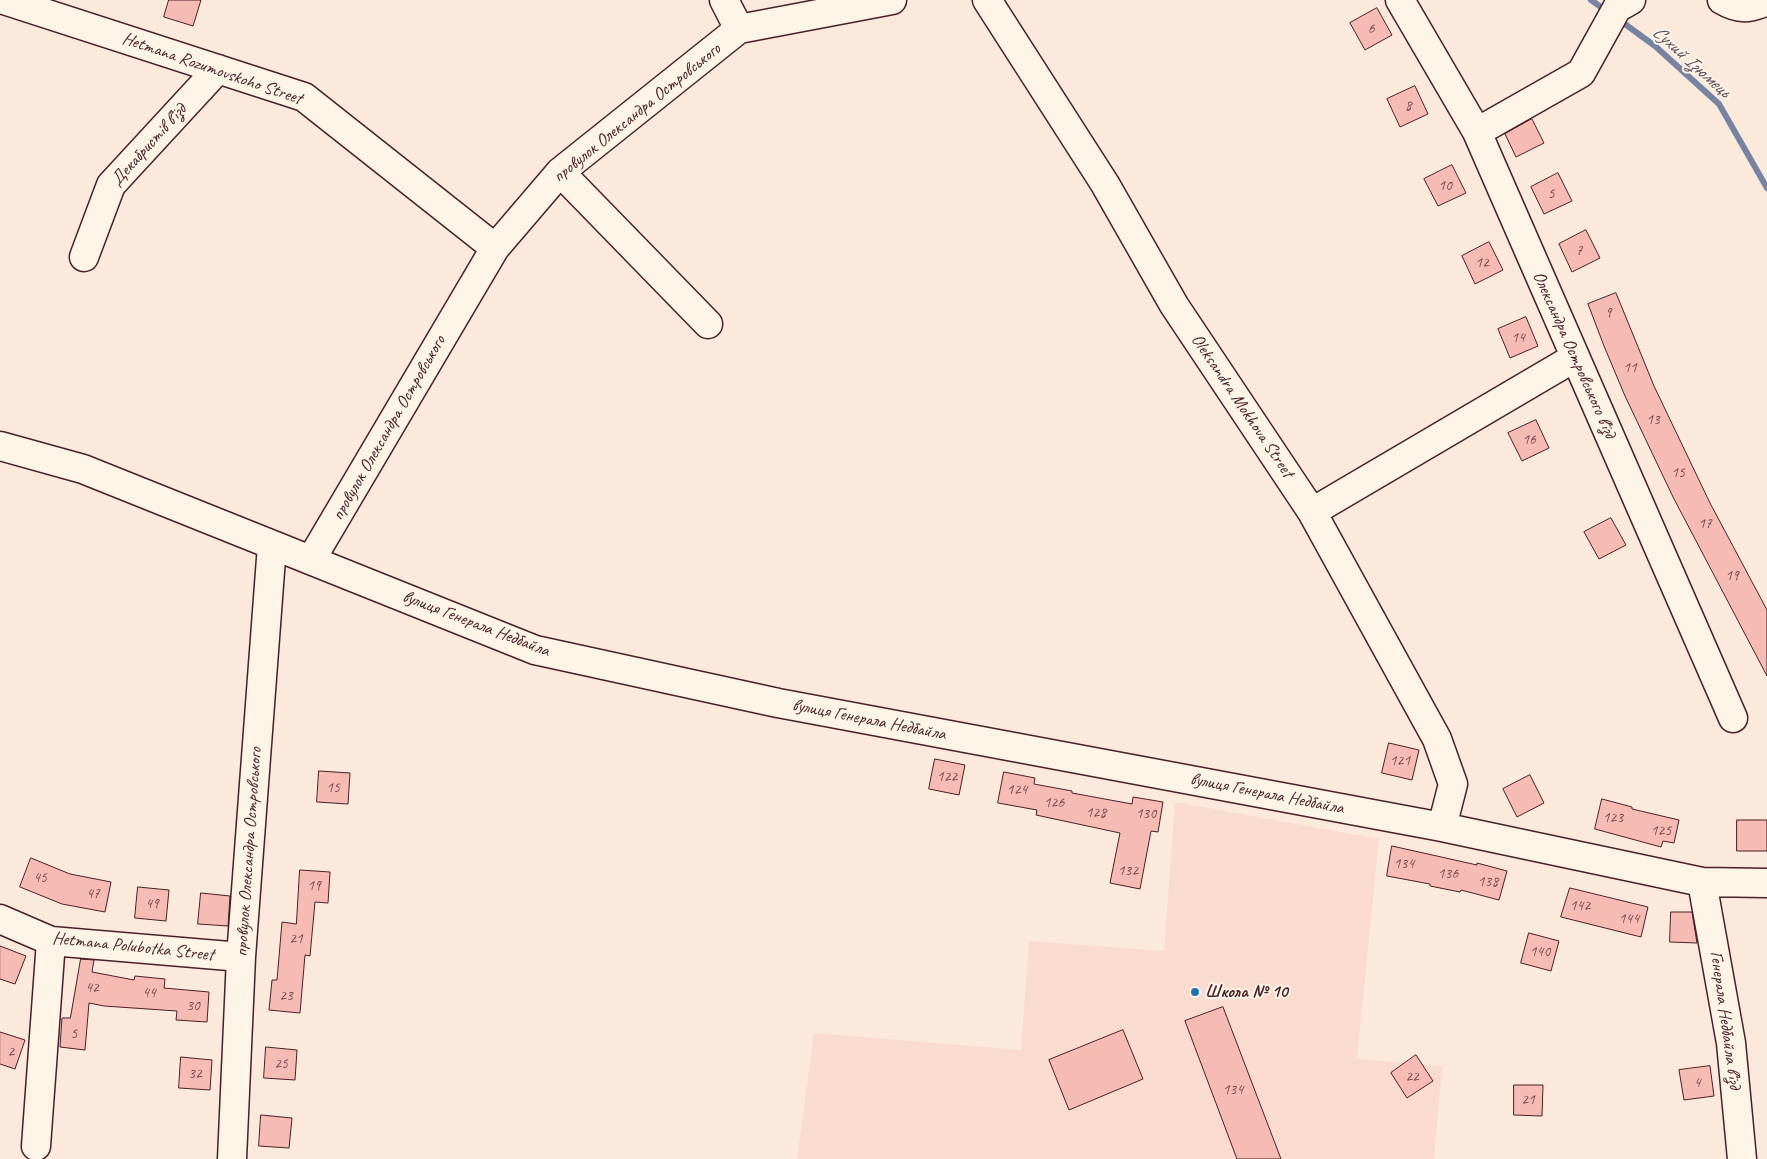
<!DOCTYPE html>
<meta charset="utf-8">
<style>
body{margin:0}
canvas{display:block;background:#fbe9db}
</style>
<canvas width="1767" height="1159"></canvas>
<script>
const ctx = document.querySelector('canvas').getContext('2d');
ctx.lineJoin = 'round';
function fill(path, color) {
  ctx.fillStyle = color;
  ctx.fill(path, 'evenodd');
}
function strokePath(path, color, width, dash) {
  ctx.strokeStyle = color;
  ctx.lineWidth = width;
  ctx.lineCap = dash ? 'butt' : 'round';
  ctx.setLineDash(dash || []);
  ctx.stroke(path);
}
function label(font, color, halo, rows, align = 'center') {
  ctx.font = font + ' Caveat,sans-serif';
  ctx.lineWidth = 4;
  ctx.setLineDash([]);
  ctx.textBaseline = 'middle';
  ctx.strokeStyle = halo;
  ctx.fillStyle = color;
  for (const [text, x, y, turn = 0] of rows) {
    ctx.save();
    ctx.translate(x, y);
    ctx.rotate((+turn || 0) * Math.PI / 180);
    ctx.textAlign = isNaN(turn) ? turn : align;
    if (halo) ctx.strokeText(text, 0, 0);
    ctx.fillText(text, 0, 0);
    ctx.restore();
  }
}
const built = new Path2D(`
 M1175 802 1379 839 1357 1059 1442 1066 1434 1159H797L814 1033 1021 1050 1029 941 1164 951Z`);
const stream = new Path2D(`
 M1591 0 1608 12
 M1618 19 1655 46 1719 104 1767 188`);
const building = new Path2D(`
 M169 0H201L193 26 164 17Z
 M1377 8 1392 35 1365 50 1350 23Z
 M1415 86 1428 114 1400 127 1387 99Z
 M1532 119 1544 143 1516 157 1505 134Z
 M1452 165 1466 193 1438 206 1424 179Z
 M1558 173 1572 201 1544 214 1531 187Z
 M1586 230 1600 258 1572 272 1559 244Z
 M1489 242 1503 270 1475 284 1462 256Z
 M1616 293 1654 386 1710 503 1767 610V676L1673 497 1625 396 1604 346 1588 304Z
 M1526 317 1538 346 1510 358 1498 329Z
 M1536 420 1549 448 1522 461 1508 433Z
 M1611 518 1626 545 1599 559 1584 532Z
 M1389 743 1419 750 1412 780 1382 773Z
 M935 759 965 765 959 795 929 789Z
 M319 771 350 773 348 804 317 802Z
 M1004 772 1035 778 1034 784 1072 791V793L1132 804 1133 797 1163 802 1158 832 1151 831 1140 889 1110 883 1120 833 1036 815 1037 810 998 803Z
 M1530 775 1544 803 1517 817 1503 789Z
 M1602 799 1632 807V809L1679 820 1674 843 1663 841 1661 847 1595 829Z
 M1737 820H1767V851H1737Z
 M1392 846 1477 865V863L1507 871 1499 900 1461 890 1460 892 1430 886V884L1387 876Z
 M31 858 70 874 111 882 105 912 62 904 20 887Z
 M300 870 330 872 328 903 315 902 310 956 305 955 300 1013 269 1010 272 980H277L282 922 296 924Z
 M138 887 169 890 166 921 135 918Z
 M1570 888 1648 907 1641 937 1561 917Z
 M201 893 230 896 228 926 198 924Z
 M1671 912H1692L1697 943 1670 942Z
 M1529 933 1559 941 1551 971 1521 963Z
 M0 946 26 956 15 984 0 979Z
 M81 959 94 960 92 972 134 980 135 976 165 979 164 988 209 992 207 1022 176 1020 177 1011 104 1006 89 1003 85 1050 60 1047 62 1018H70Z
 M1223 1007 1281 1159H1237L1185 1021Z
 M1123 1030 1143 1079 1069 1110 1049 1060Z
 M0 1032 25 1040 15 1069 0 1064Z
 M266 1047 297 1050 295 1080 264 1078Z
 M1416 1055 1433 1081 1407 1098 1391 1073Z
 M181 1057 212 1060 210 1090 179 1088Z
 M1710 1066 1714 1096 1684 1100 1679 1070Z
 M1514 1085H1543L1542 1116 1514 1115Z
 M261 1115 292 1118 289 1148 259 1146Z`);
const minor = new Path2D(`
 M4 0 304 97 495 248
 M724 0 739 29
 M987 0 1105 184 1174 305 1312 512 1437 739 1453 784 1442 827
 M1400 0 1477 132 1733 718
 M1722 0C1739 10 1749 9 1767 1
 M1477 132 1581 73 1617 8 1631 0
 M560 172 708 324
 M84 257 111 185 218 69
 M0 446 83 469 535 650 778 703 1442 827 1702 882 1767 883
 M1312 512 1574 358
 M311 560 495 248 560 172 739 29 892 0
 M1702 882 1731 1043 1742 1159
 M0 919 51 941 241 957
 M36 1146 51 941
 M232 1159 241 957 272 545`);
const markers = [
 [1195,992,5,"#1f6fb2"]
];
const numberNames = [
 ["6",1371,29],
 ["8",1408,106],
 ["10",1445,186],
 ["5",1551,194],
 ["7",1579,251],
 ["12",1482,263],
 ["9",1608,313],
 ["14",1518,338],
 ["11",1630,368],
 ["13",1653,420],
 ["16",1529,440],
 ["15",1678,473],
 ["17",1705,524],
 ["19",1732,576],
 ["121",1400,761],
 ["122",947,777],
 ["15",333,788],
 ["124",1017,790],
 ["126",1054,803],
 ["128",1096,813],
 ["130",1146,814],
 ["123",1613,818],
 ["125",1661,831],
 ["134",1404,864],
 ["132",1128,871],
 ["136",1448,874],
 ["45",40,878],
 ["138",1488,882],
 ["19",314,886],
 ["47",93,894],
 ["49",152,904],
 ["142",1580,906],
 ["144",1629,919],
 ["21",296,939],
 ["140",1540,952],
 ["42",92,988],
 ["44",149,993],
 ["23",286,996],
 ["30",193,1006],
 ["5",74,1034],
 ["2",11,1052],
 ["25",281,1064],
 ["32",195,1074],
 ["22",1412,1077],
 ["4",1697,1083],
 ["134",1233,1090],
 ["21",1528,1100]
];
const streetNames = [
 ["Hetmana Rozumovskoho Street",212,69,19],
 ["провулок Олександра Островського",637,113,-39],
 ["Декабристів в’їзд",149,145,-48],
 ["Олександра Островського в’їзд",1574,355,66],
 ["Oleksandra Mokhova Street",1242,406,56],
 ["провулок Олександра Островського",389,428,-60],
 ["вулиця Генерала Недбайла",476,624,21],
 ["вулиця Генерала Недбайла",869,720,11],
 ["вулиця Генерала Недбайла",1267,794,11],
 ["провулок Олександра Островського",249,852,-86],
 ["Hetmana Polubotka Street",133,947,6],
 ["Генерала Недбайла в’їзд",1725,1020,82]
];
const poiNames = [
 ["Школа № 10",1205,992]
];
const waterNames = [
 ["Сухий Ізюмець",1691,62,42]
];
fill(built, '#fadbcf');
strokePath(stream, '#7584a1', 6);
fill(building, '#f6bbb3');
strokePath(building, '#4a1f2b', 1);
strokePath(minor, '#4a1f2b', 31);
strokePath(minor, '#fcf5e5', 28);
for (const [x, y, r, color] of markers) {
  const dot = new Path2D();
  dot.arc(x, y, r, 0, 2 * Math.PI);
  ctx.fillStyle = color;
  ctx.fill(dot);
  strokePath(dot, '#fcf5e5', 2);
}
label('15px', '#75464d', null, numberNames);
label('18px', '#4a1f2b', '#fcf5e5', streetNames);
label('bold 18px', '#4a1f2b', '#fcf5e5', poiNames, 'left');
label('italic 19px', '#5f5166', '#fcf5e5', waterNames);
</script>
